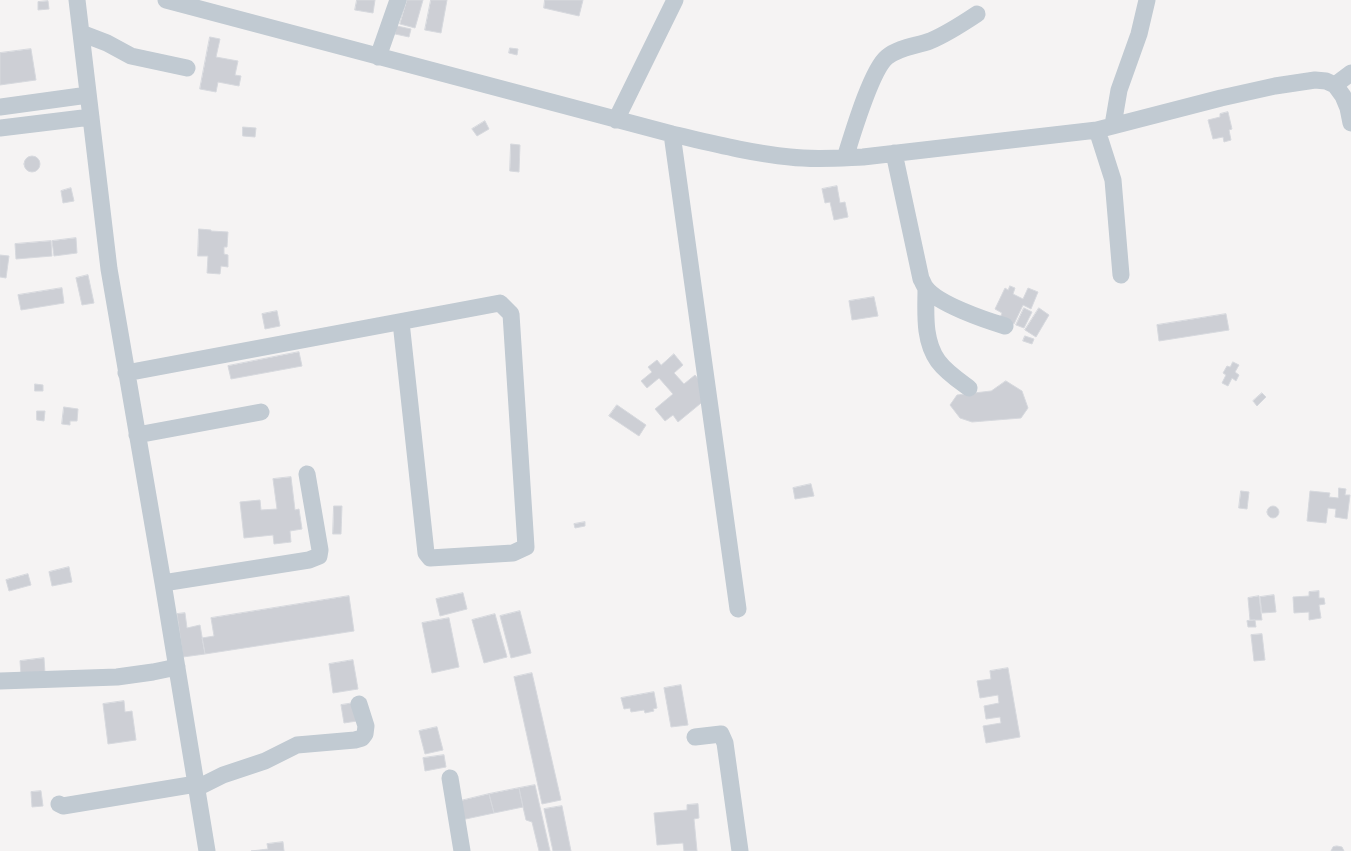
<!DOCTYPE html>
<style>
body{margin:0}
canvas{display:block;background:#f5f3f3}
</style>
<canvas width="1351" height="851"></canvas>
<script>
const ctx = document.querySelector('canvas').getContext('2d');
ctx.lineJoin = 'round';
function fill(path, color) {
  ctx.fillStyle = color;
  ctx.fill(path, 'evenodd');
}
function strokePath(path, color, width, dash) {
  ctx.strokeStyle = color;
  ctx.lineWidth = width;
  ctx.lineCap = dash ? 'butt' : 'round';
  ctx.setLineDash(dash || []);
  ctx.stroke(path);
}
const building = new Path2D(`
 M357 0H375L373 13 355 10Z
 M407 0H423L415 28 400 24Z
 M431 0H447L441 33 425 30Z
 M545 0H583L579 16 544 8Z
 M48 1 49 9 38 10V2Z
 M397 26 411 29 409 37 395 34Z
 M210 37 220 39 216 57 238 61 235 75 241 76 239 86 218 82 216 92 200 89Z
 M510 48 518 49 517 55 509 53Z
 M31 49 36 80 0 85V53Z
 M1228 112 1232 129 1229 130 1231 140 1224 142 1223 137 1213 139 1208 120 1220 117V114Z
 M485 121 489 129 477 136 472 129Z
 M243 127 256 128 255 137 243 136Z
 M511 144 520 145 519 172 510 171Z
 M24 164a8 8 0 1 1 16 0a8 8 0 1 1-16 0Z
 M837 186 840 203 845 202 848 217 834 220 830 202 825 203 822 189Z
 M71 188 74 201 63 203 61 191Z
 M199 229 211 230V231L228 232 227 247H224V254L228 255V267L221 266 220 274 207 273 208 256H198Z
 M76 238 77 253 54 256 52 241Z
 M51 241 52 256 16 259 15 244Z
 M0 255 9 256 6 278 0 277Z
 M88 275 94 303 82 305 76 278Z
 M1010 286 1015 288 1013 294 1023 299 1028 288 1038 292 1031 309 1023 305 1014 324 1000 318 1002 313 995 309 1005 288 1008 290Z
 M62 288 64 303 21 310 18 295Z
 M874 297 878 316 852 320 849 301Z
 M1024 308 1032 312 1024 328 1016 325Z
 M1039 308 1049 315 1036 337 1025 330Z
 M277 311 280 326 265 329 262 314Z
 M1226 314 1229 330 1159 341 1157 325Z
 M1025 336 1034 339 1032 344 1023 341Z
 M299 352 302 366 231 379 228 366Z
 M674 354 683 365 674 373 684 384 695 375 706 388V399L678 422 673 415 665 421 655 409 673 394 659 378 647 388 641 381 652 372 648 367 657 360 661 365Z
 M1233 362 1239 365 1235 372 1239 375 1236 381 1232 378 1228 386 1222 383 1226 375 1223 373 1227 366 1230 367Z
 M1006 381 1022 391 1028 408 1021 418 972 422 960 418 950 405 957 395 991 391Z
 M35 384 43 385V391H35Z
 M1262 393 1266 397 1257 406 1253 401Z
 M617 405 646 425 639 436 609 416Z
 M64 407 78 409 77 421H70V425L62 424Z
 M37 411H45L44 421 37 420Z
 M291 477 295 510 299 509 302 529 290 531 291 542 274 544 273 535 244 538 240 502 260 500 261 510 277 509 273 479Z
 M811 484 814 496 795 499 793 488Z
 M1339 488 1346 489 1345 495H1350L1347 519 1335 517 1336 509 1328 508 1326 523 1307 521 1310 491 1330 493 1329 497 1338 498Z
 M1241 491 1249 492 1247 509 1239 508Z
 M1267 512a6 6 0 1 1 12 0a6 6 0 1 1-12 0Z
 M334 506H342L341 534H333Z
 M585 522V526L575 528 574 524Z
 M69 567 72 582 52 586 49 572Z
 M28 574 31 585 9 591 6 580Z
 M1319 591V598H1324L1325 604 1319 605 1321 618 1309 620V612L1294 613 1293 597 1309 596V592Z
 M463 593 467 609 440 616 436 599Z
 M1274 595 1276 612 1262 613 1260 597Z
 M349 596 354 631 205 654 202 638 214 636 211 618Z
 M1259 596 1262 620H1250L1248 598Z
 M520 611 531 653 511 658 500 616Z
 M185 613 187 628 200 625 205 654 183 657 177 614Z
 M495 614 507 657 484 663 472 620Z
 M449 618 459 667 432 673 422 623Z
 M1255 620 1256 627H1248L1247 621Z
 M1262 634 1265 660 1254 661 1251 635Z
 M44 658 45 673 21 675 20 661Z
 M353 660 358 689 333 693 329 664Z
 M1008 668 1020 737 986 743 983 726 1001 723 1000 717 986 719 984 706 999 703 998 695 980 698 977 681 991 679 990 671Z
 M532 673 561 800 542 804 514 677Z
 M681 685 688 725 671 727 664 688Z
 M654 692 657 708 653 709 654 711 645 713 644 710 631 712 630 708 624 709 621 698Z
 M124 701 125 712 132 711 136 740 108 744 103 704Z
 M354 703 357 721 344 723 341 705Z
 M437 727 443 750 425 754 419 731Z
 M444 755 446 767 425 771 423 758Z
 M535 785 550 851H539L532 822 526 820 523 807 519 788Z
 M519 788 523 807 494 813 489 794Z
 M41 791 43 806 32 807 31 792Z
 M489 794 494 813 461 820 456 802Z
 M698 804 699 818 694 819 697 851H684L683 843 657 845 654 813 687 810V805Z
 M562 806 571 851H553L544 809Z
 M283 842 284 851H251L268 849 267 844Z
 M1337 846 1342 847 1344 851H1331L1333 847Z`);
const minor = new Path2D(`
 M77 0 109 269 163 583 207 851
 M166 0 672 134C711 143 750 153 790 157 814 160 839 158 863 157L1097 130 1221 98 1275 86 1315 80 1326 81 1335 85 1343 96 1348 108 1351 123
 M81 33 107 43 131 56 187 68
 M378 57 398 0
 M1335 85 1351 73
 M0 107 88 95
 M616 120 675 0
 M1113 125 1119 90 1139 34 1147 0
 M0 128 91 117
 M1097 130 1113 180 1121 275
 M672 134 738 609
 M894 153 921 279C923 282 924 286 926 288 938 304 985 320 1005 326
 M845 158C852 136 871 70 887 57 899 47 916 46 930 41 947 34 962 24 977 14
 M926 288C926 312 923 340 938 361 946 372 958 380 969 388
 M126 373 500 303 511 314 526 547 513 553 430 558 426 553 401 322
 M137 435 261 412
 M163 583 309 560 319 556 320 550 307 474
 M0 681 117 677 153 672 177 667
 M695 737 721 734 725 743 740 851
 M450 778 462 851
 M197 788 223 775 265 761 297 745 355 740 362 738 365 734 366 726 359 704
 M59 804 63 806 196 784`);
fill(building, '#cdcfd5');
strokePath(building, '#d7d9de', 1);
strokePath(minor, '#c1cad2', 17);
</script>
